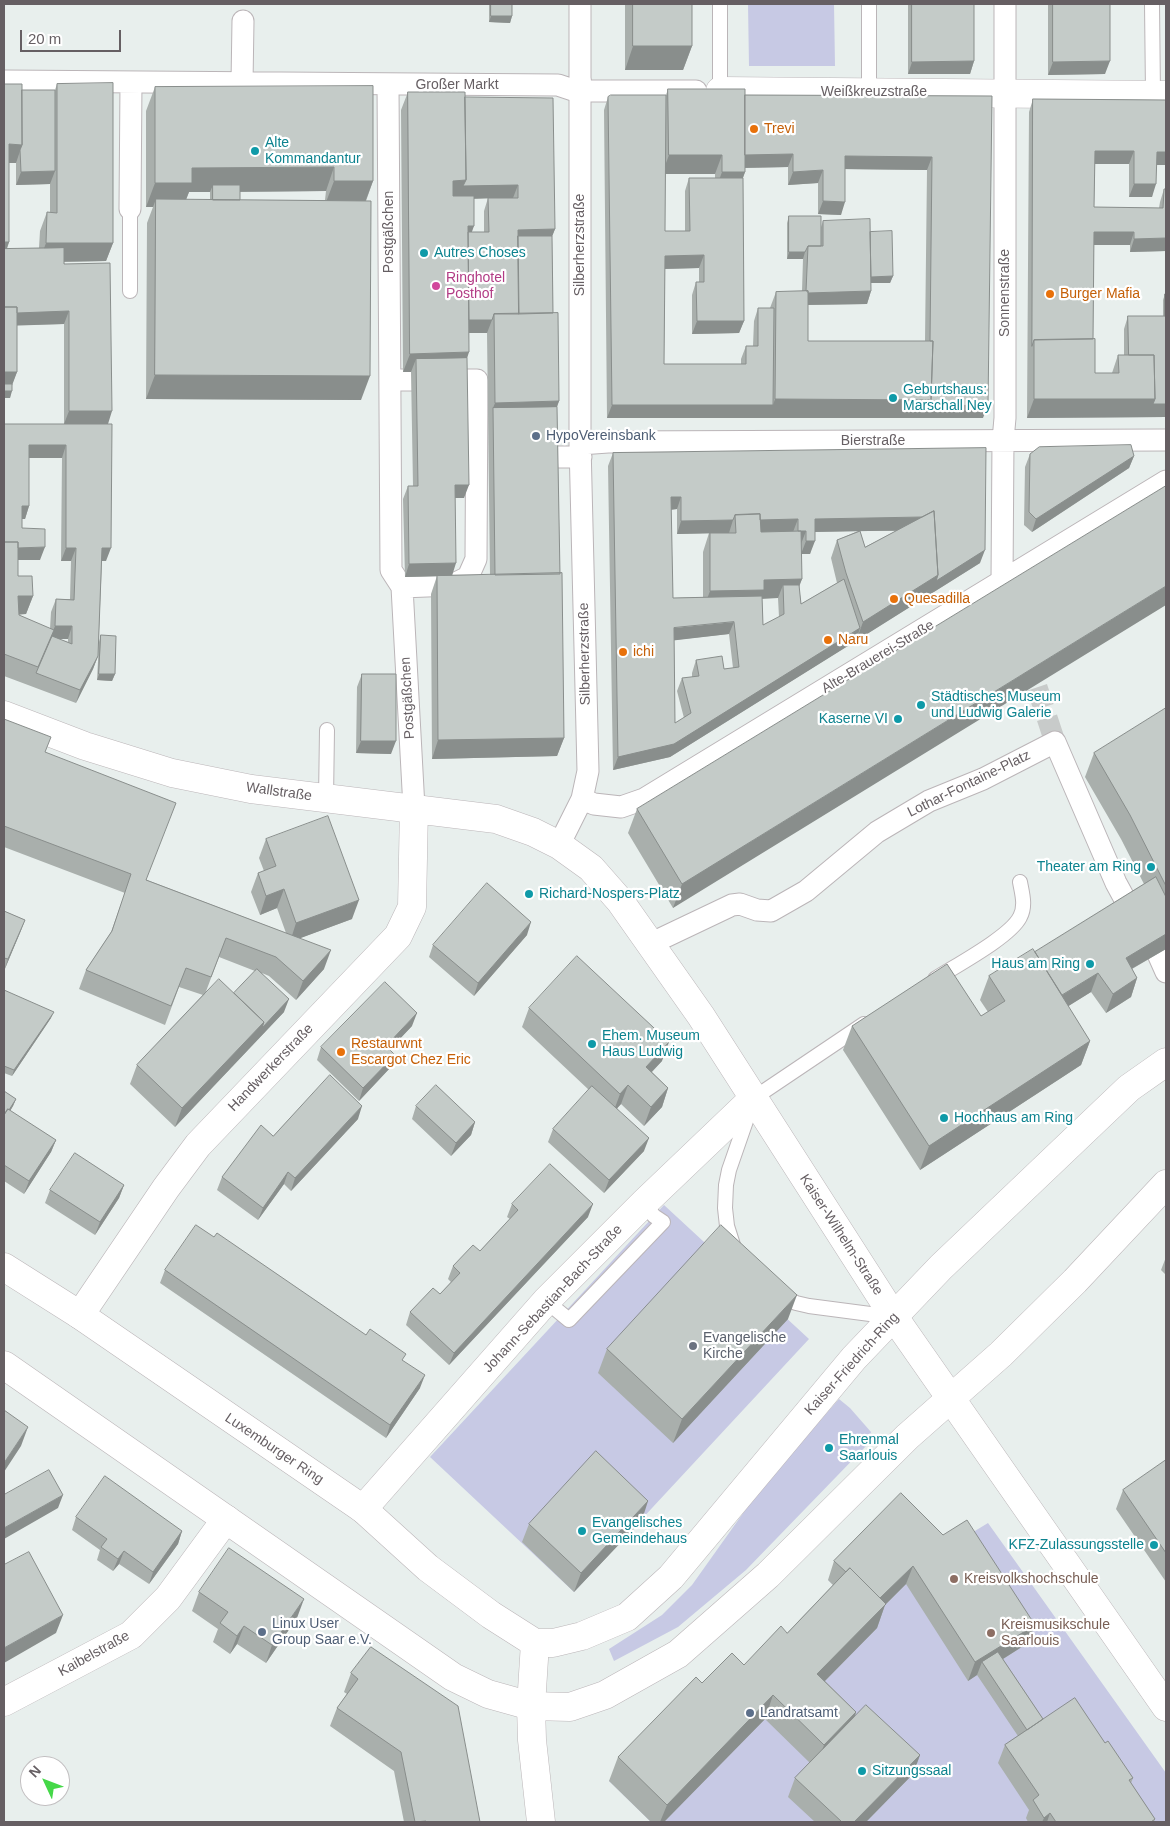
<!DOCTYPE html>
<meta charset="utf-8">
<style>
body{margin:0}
#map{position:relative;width:1170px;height:1826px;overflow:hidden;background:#e8efed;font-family:Arial,sans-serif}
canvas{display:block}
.frame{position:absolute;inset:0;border:5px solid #665f63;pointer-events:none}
.north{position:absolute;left:20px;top:1756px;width:50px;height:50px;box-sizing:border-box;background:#fff;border:1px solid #c2bfc1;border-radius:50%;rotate:313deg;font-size:14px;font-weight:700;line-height:20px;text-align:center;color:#665f63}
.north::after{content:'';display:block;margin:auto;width:18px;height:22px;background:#45d848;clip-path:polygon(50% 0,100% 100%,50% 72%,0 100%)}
.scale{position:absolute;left:20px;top:30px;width:101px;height:22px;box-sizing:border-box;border:2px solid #665f63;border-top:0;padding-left:6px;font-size:15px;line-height:18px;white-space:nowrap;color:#665f63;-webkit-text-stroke:4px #fff;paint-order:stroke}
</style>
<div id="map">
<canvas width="1170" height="1826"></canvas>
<div class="frame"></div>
<div class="north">N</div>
<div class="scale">20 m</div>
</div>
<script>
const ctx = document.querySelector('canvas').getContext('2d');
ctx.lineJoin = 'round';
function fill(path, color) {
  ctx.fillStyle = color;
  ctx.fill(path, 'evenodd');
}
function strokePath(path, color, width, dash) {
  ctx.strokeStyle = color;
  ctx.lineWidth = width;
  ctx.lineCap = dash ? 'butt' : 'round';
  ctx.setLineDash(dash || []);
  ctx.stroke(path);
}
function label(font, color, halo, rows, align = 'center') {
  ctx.font = font + ' Arial,sans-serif';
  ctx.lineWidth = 4.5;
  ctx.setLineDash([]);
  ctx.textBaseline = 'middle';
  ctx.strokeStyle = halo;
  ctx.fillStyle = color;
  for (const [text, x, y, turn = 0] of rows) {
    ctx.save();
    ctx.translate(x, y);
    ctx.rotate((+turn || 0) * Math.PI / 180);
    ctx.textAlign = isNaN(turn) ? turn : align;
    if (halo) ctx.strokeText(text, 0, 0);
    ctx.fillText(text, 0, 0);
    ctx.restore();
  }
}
const green = new Path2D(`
 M748 4H834L835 66H749Z
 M664 1205 809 1339 574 1592 430 1457Z
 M839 1399 850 1408 871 1432 867 1445 746 1570 678 1627 614 1661 609 1649 662 1615 692 1585 761 1488Z
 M894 1512 937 1554 988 1523 1166 1773V1822H651L609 1781 687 1701 735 1689 841 1592 828 1580Z`);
const pedestrianTunnel = new Path2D(`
 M1027 657 1055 742`);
const service = new Path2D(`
 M720 4V91
 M1152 4 1153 94
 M869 93V4
 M130 291V209
 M326 799 327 730
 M935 979C955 966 1010 937 1020 917 1026 906 1022 893 1020 882
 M734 1248 727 1226 725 1208 726 1185 729 1170 754 1098 864 1024
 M778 1294 796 1303 809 1306 893 1317
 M546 1301 569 1320 663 1222 654 1216 644 1203`);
const pedestrian = new Path2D(`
 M4 81 558 85 582 93
 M242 83 243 21
 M388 84 391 570 402 587 414 808
 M582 93 586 91H696
 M130 209 131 82
 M390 380H411
 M580 444 608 442 1166 440
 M553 457H581
 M1002 581 1003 440 1005 418V4
 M402 587 452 585 468 577 476 559 477 380H463
 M582 799 594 804 621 807 644 799 1166 481
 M559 845 582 799 588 771 580 444V100L582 93 580 78V4
 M650 944 732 905 740 904 757 910 771 911 806 891 877 832 929 801 983 779 1055 742 1116 883 1129 907
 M1158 954 1166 972`);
const minor = new Path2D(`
 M720 91 1166 95
 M4 715 85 746 172 773 251 789 496 819 533 832 559 845 591 868 620 901 701 1016 894 1317 1166 1707
 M80 1315 166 1188 198 1145 398 936 412 907 414 808
 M363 1509 546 1301 644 1203 754 1098
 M535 1643 531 1706 532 1740 541 1822
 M4 1702 131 1635 168 1598 226 1519`);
const tertiary = new Path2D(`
 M4 1267 80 1315 363 1509 428 1568 491 1615 535 1643H553L582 1636 627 1617 671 1577 854 1358 941 1267 1129 1088 1166 1062
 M4 1365 453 1677 488 1694 531 1706 570 1707 605 1695 678 1654 768 1575 907 1437 1001 1354 1075 1281 1166 1184`);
const wall = new Path2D(`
 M489 4H512V16L510 23 489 22Z
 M625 4H692V46L683 70H625Z
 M908 4H974V61L970 74H908Z
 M1048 4H1110L1105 74 1048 75Z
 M4 84 22 90H55L57 84 113 243 106 261 64 262 108 424 106 561H102L98 656 93 669 76 703 4 676V424H64V324L17 325V372L12 384 10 398H4ZM9 163H16V185L50 184V212H47L40 231 39 248 7 249 9 242ZM29 458H62L61 561H71L70 599H56L51 612 50 629 19 615 26 614 33 596 18 576V560H40L22 528V519H25L29 506ZM59 639H68V642Z
 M155 87 373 181 366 201 361 400 146 399 147 223 153 207H146V111ZM326 191 325 200H240V192ZM189 192H210V200H186Z
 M668 89 745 95 992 96 983 418H607L604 110 608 97 666 95ZM788 167V185L818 183V214L841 215 845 169 927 170 925 341H808V305L867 304 871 291V283H890L893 276 870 232 823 221 821 227 789 216 787 223V259H803L802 291 776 292 770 308H758L754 321 753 346H746L741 359V364H664L665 269 699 268V282H696L692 295V334L739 333 744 321 743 178 745 172V168ZM665 174H715V178H689L685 191V231H665Z
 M408 92 465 97 555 229 552 236 553 313 559 401 557 407 560 574 564 738 557 756 432 759 431 594 437 576 405 577 403 499 408 486H413L411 372H403L401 110ZM488 198 484 211V232H472L474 199ZM469 333H487L490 575H452L455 498H464L467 358Z
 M1033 99 1166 100 1152 197H1129V164H1095L1094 207 1159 208 1160 202 1164 189 1166 251 1130 252V245H1094L1093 339 1095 373H1112L1118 355H1124V329L1128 316H1163V300L1165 294H1166V417L1027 418 1029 112Z
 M986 448 980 563 670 757 613 770 608 466 613 453ZM677 509V534L709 533 703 552V597L673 598 671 510ZM858 531 837 540 831 558 837 583 801 604 799 585 802 579 801 554H810L815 532ZM860 531H896L865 547ZM762 598H778L779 617 763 625ZM729 634 733 668 724 669 696 660 692 673V677L682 678 677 691 684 718 675 723 674 640Z
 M1030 454 1134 456 1129 468 1032 532 1024 525 1025 467Z
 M1166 486 673 908 628 833 637 809Z
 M101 635 115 674 112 681 97 680 99 642Z
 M362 674 391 754 356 753 357 687Z
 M1166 708V949L1132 969 1137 978 1131 997 1106 1013 1091 992 1068 1006 1090 1041 1081 1065 920 1170 843 1050 852 1026 981 1016 988 1012 980 1000 989 976 1035 952 1144 884 1121 839 1085 777 1094 753Z
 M4 719 45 752 147 880 286 933 277 908 260 915 251 892 258 873 264 871 259 858 266 839 352 919 300 938 324 969 296 1000 269 976 262 973 284 1012 175 1127 130 1084 137 1065 203 995 179 987 165 1025 79 989 86 970 111 932 125 893 4 847ZM219 957 255 971 234 993 205 994Z
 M4 911 25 920 4 971Z
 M527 935 474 996 429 957 433 945Z
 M4 990 51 1018 12 1076 4 1073Z
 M529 1008 662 1061 652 1072 668 1088 662 1107 644 1126 621 1104 617 1108 644 1151 604 1193 548 1142 553 1129 589 1090 522 1027Z
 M412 1026 389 1050 395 1055 390 1068 359 1101 317 1060 321 1047Z
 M4 1091 16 1099 13 1106 10 1111 56 1140 51 1152 24 1194 4 1181Z
 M416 1106 475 1122 471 1135 451 1156 412 1119Z
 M358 1119 291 1191 284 1184 258 1220 217 1190 222 1177 273 1136Z
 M124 1185 119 1198 95 1235 45 1203 50 1190Z
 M512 1204 588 1217 449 1365 406 1325 410 1312 440 1294 451 1282 448 1279 453 1266 480 1251 510 1219 507 1217Z
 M214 1237 403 1361 420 1388 386 1438 160 1283 165 1270Z
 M1166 1257V1275L1161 1270Z
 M788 1319 673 1443 598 1373 607 1349Z
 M1166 1460V1582L1116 1509 1123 1490Z
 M901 1493 1028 1643 1003 1659 1043 1719 1105 1743 1133 1778 1131 1783 1155 1819 1154 1822H1028L1026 1818 1029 1810 998 1763 1005 1745 1018 1736 977 1675 968 1681 906 1584 885 1605 877 1628 825 1681 856 1712 855 1717 920 1755 913 1774 866 1822H815L788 1797 795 1778 810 1763 765 1719 664 1822H651L609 1781 618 1757 702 1683 744 1665 787 1633 833 1585 828 1580 834 1561Z
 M76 1517 182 1531 178 1544 149 1584 119 1564 113 1571 97 1560 100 1550 72 1530Z
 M642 1520 574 1592 522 1542 529 1524Z
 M199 1592 297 1618 266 1663 237 1644 230 1654 213 1642 218 1629 192 1611Z
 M371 1647 480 1822H404L394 1771 330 1726 337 1708 347 1694 344 1692 351 1673Z`);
const shadedWall = new Path2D(`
 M491 16H512L510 23 489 22Z
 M633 46H692L683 70H625Z
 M974 61 970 74H908L912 62Z
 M1110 61 1105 74 1048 75 1053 62Z
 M9 144 22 145 16 163H4Z
 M1095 151H1134L1129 164H1090Z
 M1157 152H1166V165H1152Z
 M793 154 788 167 738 168 743 155Z
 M669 155H722L715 174H662Z
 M845 156 932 157 927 170 840 169Z
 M334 167 326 191 213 192V185L210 192H189L183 207 156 199 153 207H146L155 183 192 168Z
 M823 170 818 183 788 185 793 172Z
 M55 171 50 184 16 185 21 172Z
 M722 172H745L738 191H715Z
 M466 180 518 185 513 198 446 199 453 181Z
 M334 181H373L364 205H325Z
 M1134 184H1156L1152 197H1129Z
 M823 201 845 202 841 215 818 214Z
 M468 226H474L467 245Z
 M555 229 550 242 516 236 518 230Z
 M1094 232H1134L1130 245H1090Z
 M1166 238V251L1130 252 1134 239Z
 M4 242H9L4 256Z
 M46 243H113L106 261 39 262Z
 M789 252H805L803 259H787Z
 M704 255 699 268 661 269 665 256Z
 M893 276 890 283H867L869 277Z
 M871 291 867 304 802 305 806 293Z
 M69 311 64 324 4 326V313Z
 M467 320H492L487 333H462Z
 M697 321H744L739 333 692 334Z
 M469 352 463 371 416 359 411 372H403L410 354Z
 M4 372H17L10 391H4Z
 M155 375 370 376 361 400 146 399Z
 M4 391H12L10 398H4Z
 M775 399 931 400 988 405 983 418H607L612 405H773Z
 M1034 399H1155L1166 404V417L1027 418Z
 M559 401 552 420 493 408 495 403Z
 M69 411H112L108 424H64Z
 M29 445H66L62 458H24Z
 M1134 456 1129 468 1032 532 1036 519Z
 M455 485H469L464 498H450Z
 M671 497H681L677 509 666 510Z
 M22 506H29L25 519H17Z
 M931 517 927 530 811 532 815 519Z
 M798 519 793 532 736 533V520Z
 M733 520 729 533 677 534 681 521Z
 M798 531H806L801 544Z
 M806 541H815L810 554H801Z
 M45 547 40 560H4V548Z
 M66 548H76L71 561H61Z
 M102 548H111L106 561H98Z
 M985 550 980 563 856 641 863 622 938 575Z
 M456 563 452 576 405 577 409 564Z
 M802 579 795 598 783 585 778 598 761 599 703 610 710 591 764 580Z
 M1166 586V605L673 908 682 884Z
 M18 596H33L26 614H12Z
 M734 622 729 634 669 641 674 628Z
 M55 626H72L68 639H50Z
 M860 628 856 641 670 757 613 770 618 757Z
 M98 656 93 669 76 703 80 690Z
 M99 674H115L112 681 97 680Z
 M564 738 557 756 432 759 438 740Z
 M361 741H396L391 754 356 753Z
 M284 889 277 908 260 915 266 896Z
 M359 900 352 919 290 942 296 923Z
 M25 920 20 933 4 971 8 959Z
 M531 922 527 935 474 996 478 983Z
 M1166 934V949L1119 976 1126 958Z
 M331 950 324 969 296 1000 303 981Z
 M1098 973 1091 992 1051 1017 1058 998Z
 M1137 978 1131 997 1106 1013 1113 994Z
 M289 999 284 1012 175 1127 182 1108 264 1022Z
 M54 1012 51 1018 12 1076 14 1070Z
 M417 1013 412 1026 381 1059 386 1046Z
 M1090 1041 1081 1065 920 1170 929 1146Z
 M669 1042 662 1061 639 1085 646 1067Z
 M395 1055 390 1068 359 1101 363 1088Z
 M628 1085 621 1104 613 1113 620 1094Z
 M668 1088 662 1107 644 1126 651 1107Z
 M16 1099 13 1106 4 1121V1118Z
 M362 1106 358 1119 291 1191 295 1178Z
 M475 1122 471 1135 451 1156 456 1143Z
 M649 1138 644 1151 604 1193 609 1180Z
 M56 1140 51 1152 24 1194 29 1181Z
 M288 1172 284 1184 258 1220 263 1208Z
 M124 1185 119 1198 95 1235 100 1222Z
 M593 1204 588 1217 449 1365 454 1353Z
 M797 1295 788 1319 673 1443 682 1419Z
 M425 1375 420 1388 386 1438 390 1425Z
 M28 1427 21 1446 4 1472V1463Z
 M63 1495 58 1508 4 1539V1528Z
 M648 1501 642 1520 574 1592 581 1573Z
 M182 1531 178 1544 149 1584 153 1572Z
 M124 1551 119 1564 113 1571 118 1559Z
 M913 1566 906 1584 885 1605 877 1628 808 1698 817 1674 876 1601Z
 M304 1599 297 1618 266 1663 272 1645Z
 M63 1615 56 1633 4 1663V1648Z
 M1035 1625 1028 1643 987 1669 982 1662 977 1675 968 1681 975 1662Z
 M244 1626 237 1644 230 1654 237 1636Z
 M773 1695 765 1719 664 1822H660L667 1805Z
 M856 1712 848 1736 816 1769 824 1745Z
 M920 1755 913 1774 866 1822H854Z
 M1050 1813 1047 1822H1042L1044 1818Z`);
const building = new Path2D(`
 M491 4H512V16H491Z
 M633 4H692V46H633Z
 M912 4H974V61L912 62Z
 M1053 4H1110V61L1053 62Z
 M113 83V243H46L47 212 57 213V84Z
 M4 84H22V145L9 144V242H4Z
 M373 86V181H334V167L192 168V183H155V87Z
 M668 89H745V172H722V155H669Z
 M22 90H55V171L21 172 20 150 22 145Z
 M408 92H465L466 180 453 181V196H474V226H468L469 352 410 354Z
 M611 95H666L665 231H690L689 178H743L744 321H697L696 282H704V255L665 256 664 364H746V346H758V308H774L773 405H612L608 97Z
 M745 95 992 96 988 405 929 406 931 400 933 341H930L932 157 845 156V202L823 201V170L793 172V154L745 155Z
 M465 97 553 98 555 229 518 230 519 314H494L492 320H469L468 232H489L488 198H518V185L463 186 466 180Z
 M1033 99 1166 100V152H1157L1156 184H1134V151H1095L1094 207 1163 208 1164 189H1166V238L1134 239V232H1094L1093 339 1034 340 1032 346Z
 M213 185H240V200H213Z
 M156 199 371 201 370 376 155 375Z
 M789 216H821V246H808L805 252H789Z
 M870 219 871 291 808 293V291H806L808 246H823V221Z
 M892 231 893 276 871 277 870 232Z
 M518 236H552L553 313 519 314Z
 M64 248V264L110 263 112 411H69V311L17 313V307H4V249Z
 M808 291V341H933L931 400 775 399 776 292Z
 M1165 294H1166V316H1165Z
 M4 307H17V372H4Z
 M558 313 559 401 495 403 494 314Z
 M1128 316H1166V404H1153L1155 399 1154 355H1129Z
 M1095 339V373H1119L1118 355H1154L1155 399H1034V340Z
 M467 358 469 485H455L456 563 409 564 408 486H418L416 359Z
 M4 384H12V391H4Z
 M557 407 560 574 495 575 493 408Z
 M4 424H112L111 548H102L98 656 80 690 36 673 52 636 72 644V626H55L56 599 74 600 76 548H66V445H29V506H22V528L45 529V547L18 548V542H4Z
 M1131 445 1134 456 1036 519 1029 512 1030 454 1039 447Z
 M986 448 985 550 936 581 938 575 934 511 922 517 815 519V541H806V531H798V519L760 520V514L735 515 733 520 681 521V497H671L673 598 762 596 763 625 784 614 783 585H799L801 604 844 579 860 628 674 744 618 757 613 453ZM734 622 739 667 724 669 722 656 696 660 699 676 682 678 691 713 675 723 674 628Z
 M1166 486V586L682 884 637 809Z
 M934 511 938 575 863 622 846 573 837 540 860 531 865 547Z
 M760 514 761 532 801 531 802 579 764 580V590L710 591V533H736L735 515Z
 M4 542H18V576H32L33 596H18L19 615 54 630 38 667 4 654Z
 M562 573 564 738 438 740 437 576Z
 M101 635 116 636 115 674H99Z
 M362 674H396V741H361Z
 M1166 708V886L1130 815 1094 753Z
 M4 719 51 737 45 752 176 803 146 880 331 950 303 981 276 957 226 938 211 977 186 968 171 1006 86 970 112 931 131 874 4 826Z
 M328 816 359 900 296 923 284 889 266 896 258 873 276 866 266 839Z
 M1156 877 1166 897V934L1126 958 1137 978 1113 994 1098 973 1062 995 1035 952Z
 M487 883 531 922 478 983 433 945Z
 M4 911 25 920 8 959 4 958Z
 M1033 949 1090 1041 929 1146 852 1026 947 964 981 1016 1005 1001 989 976Z
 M577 956 669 1042 646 1067 668 1088 651 1107 628 1085 620 1094 529 1008Z
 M257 969 289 999 262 1028 264 1022 234 993Z
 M219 979 264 1022 182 1108 137 1065Z
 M385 982 417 1013 386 1046 395 1055 363 1088 321 1047Z
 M4 990 54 1012 14 1070 4 1066Z
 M330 1075 362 1106 295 1178 288 1172 263 1208 222 1177 261 1125 273 1136Z
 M436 1085 475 1122 456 1143 416 1106Z
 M592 1086 649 1138 609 1180 553 1129Z
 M4 1091 16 1099 9 1110 8 1109 4 1115Z
 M8 1109 56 1140 29 1181 4 1165V1115Z
 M75 1153 124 1185 100 1222 50 1190Z
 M550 1164 593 1204 454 1353 410 1312 433 1288 440 1294 460 1273 453 1266 473 1245 480 1251 518 1210 512 1204Z
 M196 1225 214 1237 217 1233 366 1335 370 1329 406 1354 402 1360 425 1375 390 1425 165 1270Z
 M721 1225 797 1295 682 1419 607 1349Z
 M4 1410 28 1427 4 1463Z
 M596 1451 648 1501 581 1573 529 1524Z
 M1166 1460V1553L1123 1490Z
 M49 1470 63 1495 4 1528V1495Z
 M105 1476 182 1531 153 1572 124 1551 118 1559 101 1547 107 1539 76 1517Z
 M901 1493 943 1535 967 1520 1035 1625 975 1662 913 1566 880 1598 850 1568 846 1572 834 1561Z
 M229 1548 304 1599 272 1645 244 1626 237 1636 220 1623 228 1612 199 1592Z
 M29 1552 63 1615 4 1648V1565Z
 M850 1568 886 1604 817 1674 856 1712 824 1745 773 1695 667 1805 618 1757 696 1677 702 1683 732 1653 744 1665 781 1626 787 1633Z
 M371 1647 458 1706 480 1822H426V1821L415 1822 401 1752 337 1708 358 1679 351 1673Z
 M998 1652 1043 1719 1027 1730 982 1662Z
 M1075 1698 1105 1743 1108 1741 1133 1778 1129 1780 1155 1819 1151 1822H1056L1050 1813 1044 1818 1033 1800 1039 1795 1005 1745Z
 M866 1705 920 1755 854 1822H842L795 1778Z`);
const markers = [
 [754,129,5,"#e8710a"],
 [255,151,5,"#0f9aa8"],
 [424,253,5,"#0f9aa8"],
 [436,286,5,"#d1479c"],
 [1050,294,5,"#e8710a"],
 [893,398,5,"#0f9aa8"],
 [536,436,5,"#5c6f8a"],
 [894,599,5,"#e8710a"],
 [828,640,5,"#e8710a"],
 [623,652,5,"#e8710a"],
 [921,705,5,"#0f9aa8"],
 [898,719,5,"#0f9aa8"],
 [1151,867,5,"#0f9aa8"],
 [529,894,5,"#0f9aa8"],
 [1090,964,5,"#0f9aa8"],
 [592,1044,5,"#0f9aa8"],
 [341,1052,5,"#e8710a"],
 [944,1118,5,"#0f9aa8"],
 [693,1346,5,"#6b7280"],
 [829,1448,5,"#0f9aa8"],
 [582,1531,5,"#0f9aa8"],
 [1154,1545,5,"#0f9aa8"],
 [954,1579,5,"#8d6e63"],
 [262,1632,5,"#5c6f8a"],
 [991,1633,5,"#8d6e63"],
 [750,1713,5,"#5c6f8a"],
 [862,1771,5,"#0f9aa8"]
];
const streetNames = [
 ["Großer Markt",457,85],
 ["Weißkreuzstraße",874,92],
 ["Postgäßchen",389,232,-90],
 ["Silberherzstraße",580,245,-90],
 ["Sonnenstraße",1005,293,-90],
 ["Bierstraße",873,441],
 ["Silberherzstraße",585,654,-91],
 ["Alte-Brauerei-Straße",878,657,-31],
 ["Postgäßchen",408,698,-93],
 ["Lothar-Fontaine-Platz",969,784,-26],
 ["Wallstraße",279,792,8],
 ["Handwerkerstraße",271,1068,-46],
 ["Kaiser-Wilhelm-Straße",841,1235,57],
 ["Johann-Sebastian-Bach-Straße",553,1299,-47],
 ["Kaiser-Friedrich-Ring",852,1364,-48],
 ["Luxemburger Ring",274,1449,34],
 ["Kaibelstraße",94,1654,-29]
];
const foodNames = [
 ["Trevi",764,129],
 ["Burger Mafia",1060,294],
 ["Quesadilla",904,599],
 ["Naru",838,640],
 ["ichi",633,652],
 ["Restaurwnt",351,1044],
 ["Escargot Chez Eric",351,1060]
];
const cultureNames = [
 ["Alte",265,143],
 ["Kommandantur",265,159],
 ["Autres Choses",434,253],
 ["Geburtshaus:",903,390],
 ["Marschall Ney",903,406],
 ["Städtisches Museum",931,697],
 ["und Ludwig Galerie",931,713],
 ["Kaserne VI",888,719,"right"],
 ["Theater am Ring",1141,867,"right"],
 ["Richard-Nospers-Platz",539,894],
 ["Haus am Ring",1080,964,"right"],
 ["Ehem. Museum",602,1036],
 ["Haus Ludwig",602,1052],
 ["Hochhaus am Ring",954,1118],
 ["Ehrenmal",839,1440],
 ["Saarlouis",839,1456],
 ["Evangelisches",592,1523],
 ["Gemeindehaus",592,1539],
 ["KFZ-Zulassungsstelle",1144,1545,"right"],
 ["Sitzungssaal",872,1771]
];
const hotelNames = [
 ["Ringhotel",446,278],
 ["Posthof",446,294]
];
const serviceNames = [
 ["HypoVereinsbank",546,436],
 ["Linux User",272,1624],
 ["Group Saar e.V.",272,1640],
 ["Landratsamt",760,1713]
];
const worshipNames = [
 ["Evangelische",703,1338],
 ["Kirche",703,1354]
];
const educationNames = [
 ["Kreisvolkshochschule",964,1579],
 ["Kreismusikschule",1001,1625],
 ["Saarlouis",1001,1641]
];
fill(green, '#c7c9e4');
strokePath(pedestrianTunnel, '#c8cbca', 21, [21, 11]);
strokePath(service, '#bbb5b8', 16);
strokePath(pedestrian, '#bbb5b8', 23);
strokePath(minor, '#bbb5b8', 29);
strokePath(tertiary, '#bbb5b8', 29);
strokePath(service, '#fff', 14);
strokePath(pedestrian, '#fff', 21);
strokePath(minor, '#fff', 28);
strokePath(tertiary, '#fff', 28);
fill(wall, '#a9afac');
fill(shadedWall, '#898e8c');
fill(building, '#c4cbc8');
strokePath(building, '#898e8c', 1);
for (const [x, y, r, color] of markers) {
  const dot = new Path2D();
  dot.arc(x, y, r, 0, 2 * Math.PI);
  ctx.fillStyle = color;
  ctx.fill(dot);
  strokePath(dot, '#fff', 2);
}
label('14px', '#665f63', '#fff', streetNames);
label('14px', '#c56008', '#fff', foodNames, 'left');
label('14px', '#0d838f', '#fff', cultureNames, 'left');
label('14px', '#b23c85', '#fff', hotelNames, 'left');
label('14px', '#4e5e75', '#fff', serviceNames, 'left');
label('14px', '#5b616d', '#fff', worshipNames, 'left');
label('14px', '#785e54', '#fff', educationNames, 'left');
</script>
